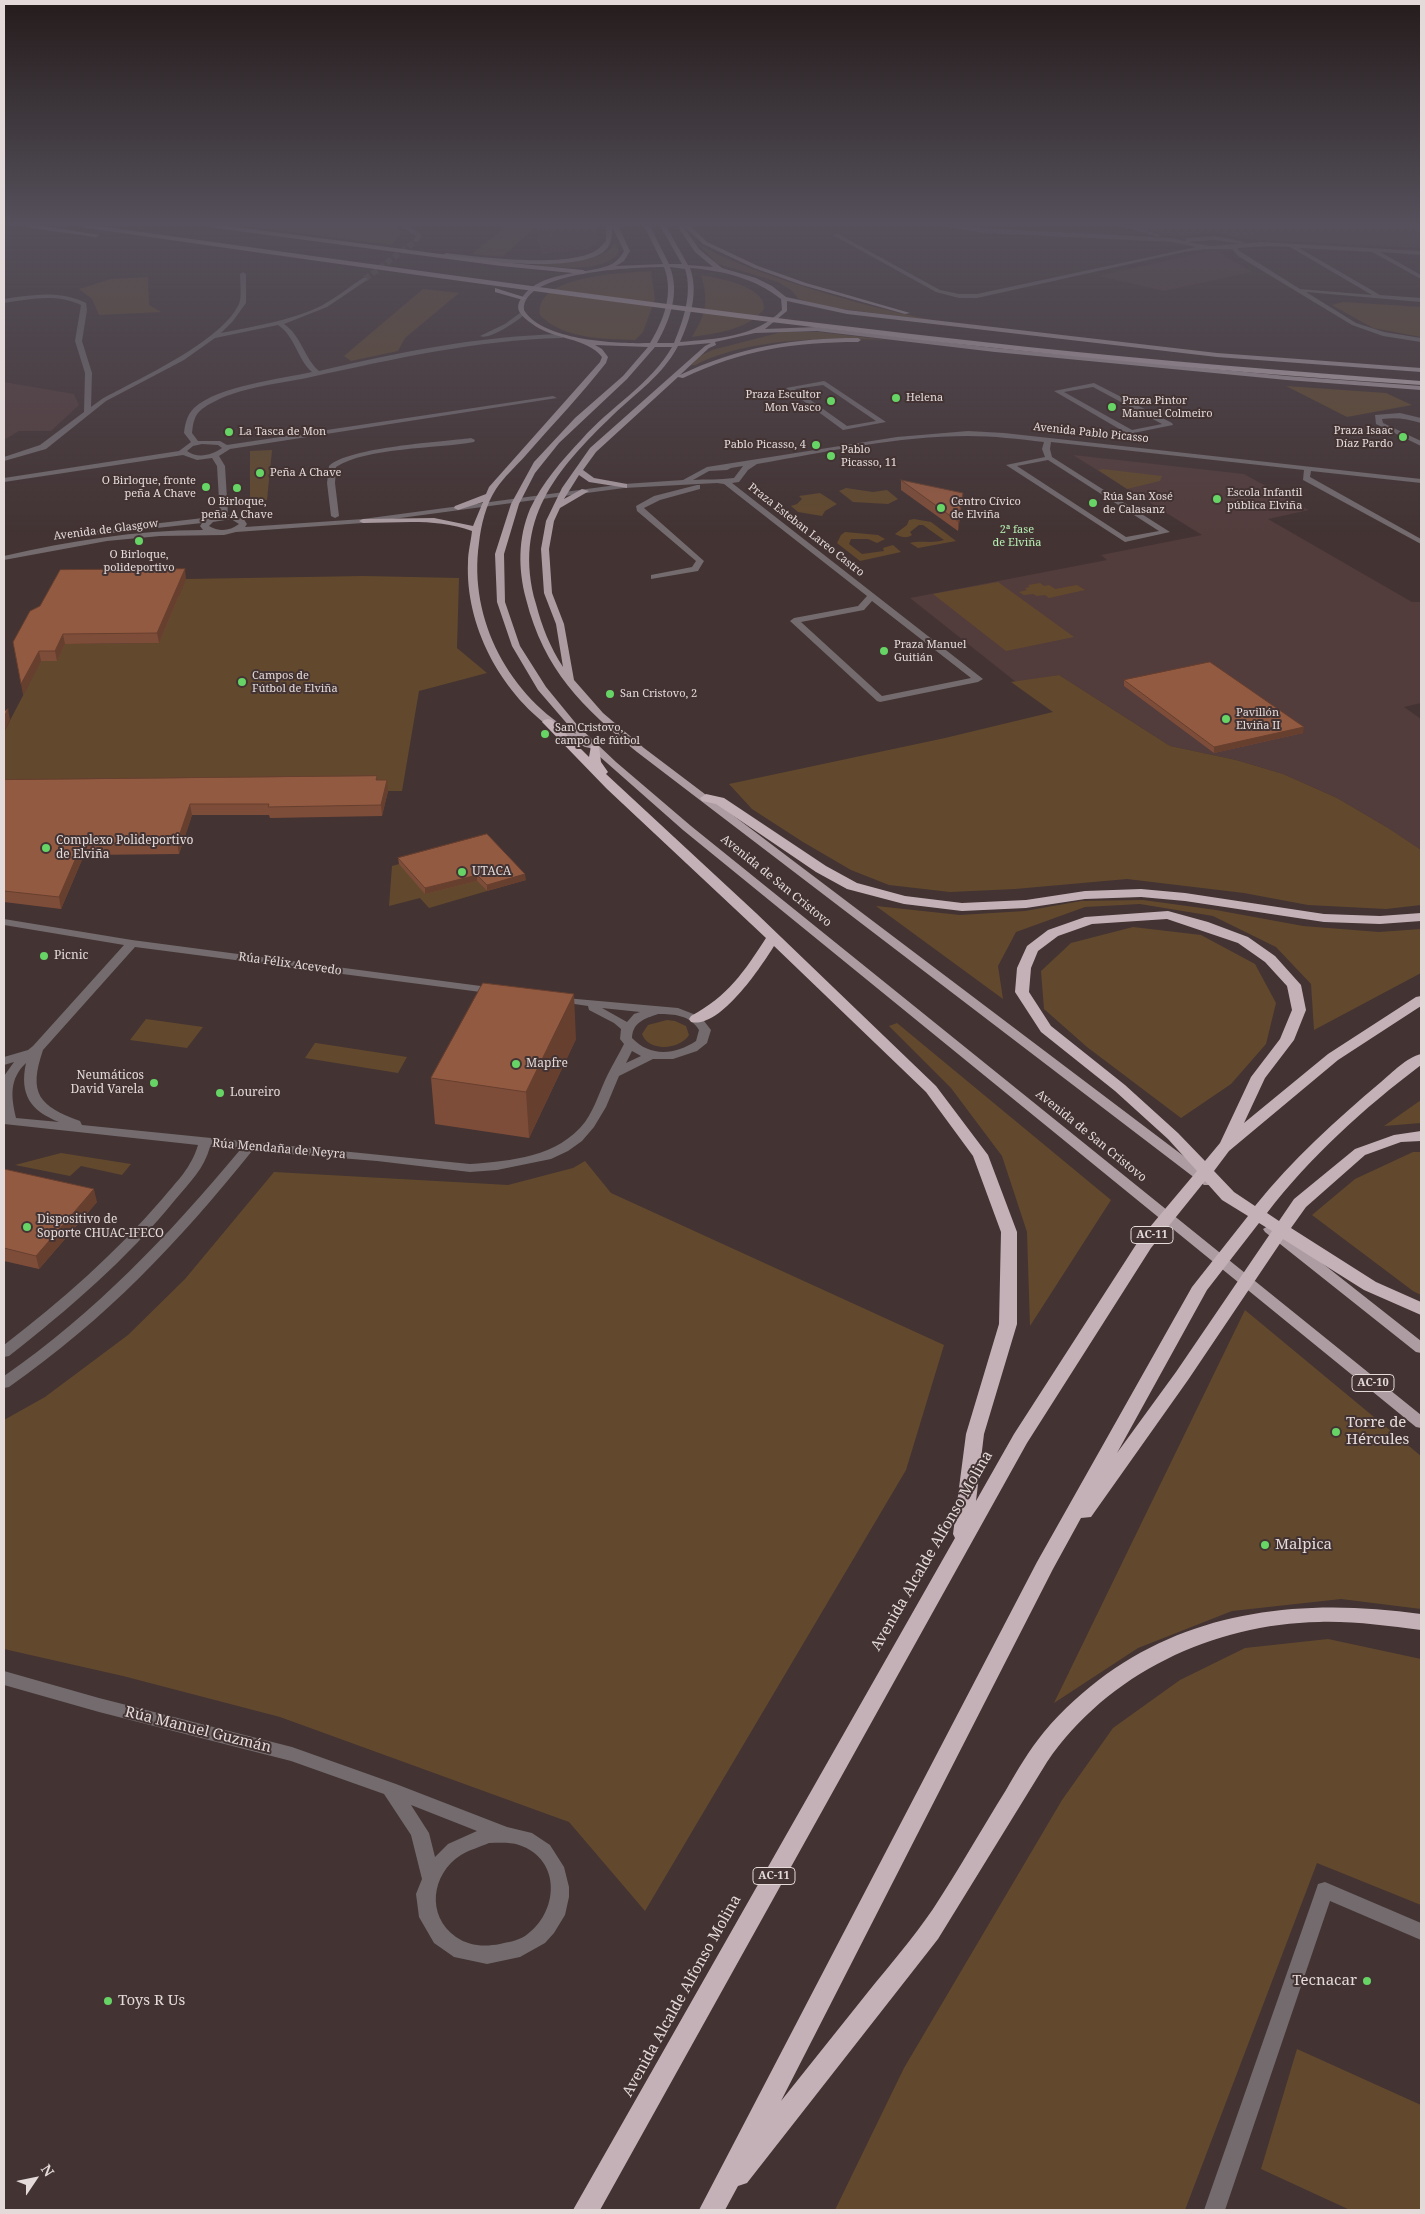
<!DOCTYPE html>
<meta charset="utf-8">
<style>
body{margin:0}
#map{position:relative;width:1425px;height:2214px;overflow:hidden;background:#433333;font-family:"Noto Serif",serif}
canvas{display:block}
.frame{position:absolute;inset:0;border:5px solid #e4dada;pointer-events:none}
.north{position:absolute;left:10px;top:2154px;width:50px;height:50px;-webkit-text-stroke:4px #433333;paint-order:stroke;rotate:56deg;font-size:14px;font-weight:700;line-height:20px;text-align:center;color:#e4dada}
.north::after{content:'';display:block;margin:auto;width:18px;height:22px;background:#e4dada;clip-path:polygon(50% 0,100% 100%,50% 72%,0 100%)}
</style>
<div id="map">
<canvas width="1425" height="2214"></canvas>
<div class="frame"></div>
<div class="north">N</div>
</div>
<script>
const ctx = document.querySelector('canvas').getContext('2d');
ctx.lineJoin = 'round';
function fill(path, color) {
  ctx.fillStyle = color;
  ctx.fill(path, 'evenodd');
}
function strokePath(path, color, width, dash) {
  ctx.strokeStyle = color;
  ctx.lineWidth = width;
  ctx.lineCap = dash ? 'butt' : 'round';
  ctx.setLineDash(dash || []);
  ctx.stroke(path);
}
function label(font, color, halo, rows, align = 'center') {
  ctx.font = font + ' "Noto Serif",serif';
  ctx.lineWidth = 4;
  ctx.setLineDash([]);
  ctx.textBaseline = 'middle';
  ctx.strokeStyle = halo;
  ctx.fillStyle = color;
  for (const [text, x, y, turn = 0] of rows) {
    ctx.save();
    ctx.translate(x, y);
    ctx.rotate((+turn || 0) * Math.PI / 180);
    ctx.textAlign = isNaN(turn) ? turn : align;
    if (halo) ctx.strokeText(text, 0, 0);
    ctx.fillText(text, 0, 0);
    ctx.restore();
  }
}
const built = new Path2D(`
 M537 226H597L598 243 587 249 542 254 537 238 539 235 550 233 533 229Z
 M1132 226H1421V248L1258 240 1234 238 1226 234 1202 233 1187 236H1172Z
 M1209 251H1217L1252 272 1164 291 1098 276Z
 M4 382 74 394 79 405 51 431H19L4 440Z
 M1073 455 1244 474 1309 510 1268 519 1412 602H1421V703L1404 707 1421 719V850L1388 828 1337 798 1283 774 1236 760 1170 746 1059 675 1016 682 910 598 1107 560 1101 555 1202 535Z`);
const green = new Path2D(`
 M242 226H392L399 229 401 234 391 245Z
 M506 226H537L502 257 472 254Z
 M615 243 619 252C604 275 548 267 524 263 547 263 602 266 615 243Z
 M697 243C722 258 750 268 778 278 830 296 882 310 937 321L820 306 799 299 791 290 778 282 718 264Z
 M651 271 655 299 643 332 635 340C604 339 563 339 540 315 534 275 624 273 651 271Z
 M701 275C718 278 766 286 764 309 748 330 716 333 692 337 706 314 709 302 701 275Z
 M148 277 149 305 161 312 99 315 92 299 79 289 111 279Z
 M423 289 459 293 405 338 398 351 351 361 344 356Z
 M1343 302 1421 307V337L1373 328 1332 305Z
 M782 332H819L887 340C824 338 753 337 695 365H691L700 356 712 350Z
 M1286 386 1386 393 1412 405 1347 417Z
 M272 450 267 500 250 501V451Z
 M1103 469 1162 476 1160 481 1127 489 1098 470Z
 M846 488 873 492 887 490 898 499 888 504 853 502 839 491Z
 M820 493 837 504 825 511 822 516 798 512 791 506 797 504 802 499 799 496Z
 M914 519 931 522 956 541 918 548 910 543C921 540 932 544 944 540L923 525H919L910 532 912 535C906 539 901 537 895 534L907 525 909 520Z
 M845 532 878 535 885 539 877 543 868 539H851L849 544 862 554 884 551 883 548 893 545 901 552 860 561 837 543 841 535Z
 M364 576 459 578 457 648 487 673 419 691 402 791H4V732L41 661H57L61 644 159 643 174 596H179L186 579Z
 M998 582 1074 637 1006 651 933 594Z
 M1040 583 1044 586 1049 585 1055 589 1077 585 1085 590 1049 598 1045 595 1037 596 1033 594 1024 595 1019 592 1027 590 1025 588 1030 587 1028 585Z
 M1059 675 1170 746 1236 760 1283 774 1337 798 1388 828 1421 850V905L1386 909 1308 905 1244 893 1127 879 1015 889 950 892 889 885 851 870 803 842 752 809 729 784 945 738 1053 712 1011 682Z
 M399 864 477 881 487 891 429 908 420 898 389 906 392 866Z
 M1143 900 1216 910 1303 926 1379 932 1421 929V973L1314 1030 1311 984 1276 947 1213 916 1140 904 1085 907 1016 932 998 966 1003 999 876 906 960 915 1025 911 1081 901Z
 M1133 927 1201 935 1255 964 1276 1003 1266 1044 1231 1084 1181 1118 1087 1047 1044 1009 1041 971 1071 943Z
 M146 1019 203 1027 187 1048 130 1040Z
 M667 1020 675 1021 686 1026 689 1035C680 1050 648 1052 642 1034L648 1025Z
 M897 1023 1111 1200 1030 1326 1027 1232 1002 1156 951 1088 889 1026Z
 M315 1043H316L407 1057 398 1073 305 1058Z
 M1421 1100V1123L1384 1126Z
 M1413 1152H1421V1295L1413 1291 1312 1215 1355 1179Z
 M61 1153 131 1164 122 1175 81 1166 70 1176 15 1165Z
 M585 1161 611 1193 944 1345 906 1470 645 1911 569 1822 280 1717 123 1676 4 1649V1420L45 1397 128 1335 185 1279 274 1172 508 1185 573 1168Z
 M1245 1310 1421 1456V1609L1341 1599 1232 1611 1138 1648 1054 1703Z
 M1328 1639 1421 1659V1905L1317 1863 1185 2210H835L904 2068 1062 1800 1113 1728 1180 1680 1245 1648Z
 M1297 2049 1421 2105V2210H1350L1261 2169Z`);
const minorTunnel = new Path2D(`
 M365 279 416 241`);
const minor = new Path2D(`
 M400 226C409 226 416 229 422 236L418 242 413 241 416 236Z
 M943 226 1172 238 1185 241 1187 238 1215 236 1245 242 1242 244 1215 240 1188 242 1211 246 1261 242 1421 251V255L1380 252 1421 275V279L1372 252 1299 248 1380 295 1421 298V302L1306 292 1356 323 1384 332 1421 338V342L1383 336 1352 325 1238 256 1232 249H1206L1184 252 977 298H959L936 292 833 235 838 234 940 290 959 294H977L1196 247 1172 242 984 233ZM1270 246 1290 247 1372 295 1300 289 1238 250V248Z
 M1123 226H1132L1161 235 1158 237Z
 M243 272 246 274V303L233 321 221 333C255 326 290 321 321 306 336 298 349 287 363 278H367V280L327 307 284 324C301 335 304 358 319 371 399 352 479 336 562 334L565 336 562 338C476 340 394 359 311 377 275 385 233 387 202 409 194 415 193 424 192 433L198 441H220L227 445 553 396 557 398 230 449 219 456 225 466 228 515 243 518 247 524 245 527 363 519 624 484 683 480 707 467 897 437 968 431 1004 433 1421 479V483L1311 471 1310 477 1421 539V544L1303 480 1304 470 1051 442 1050 449 1052 457 1170 532 1125 542 1006 465 1045 457 1042 449 1044 442C1019 439 993 436 968 436 897 436 827 452 757 464L748 470 739 482 732 483 983 679 978 682 880 702 877 701 790 621 794 618 858 606 867 596 724 484 717 483 624 488 363 523 236 532 224 535 160 536 107 541 4 560V556C70 541 136 530 203 530L200 526 202 523 84 536 80 534 84 532 220 516 217 466 212 458 197 460 183 455 4 482V478L179 451 191 442 184 433C185 424 187 415 194 408 218 386 280 379 312 372 297 359 295 336 278 325L215 338 184 360 106 401 46 449 4 461V457L40 445 84 412 85 373 75 341 81 305C56 293 30 299 4 303V299C32 295 59 290 86 303L87 310 82 341 92 373 91 407 102 399C138 379 221 342 239 304 242 297 240 283 240 274ZM202 444 218 445 222 448C212 455 198 459 187 451L193 446ZM1048 460 1159 531 1126 537 1017 466ZM743 466 734 478C719 480 707 479 693 480L709 471 727 470 731 468ZM231 519 239 524C230 531 219 532 209 526L213 522ZM872 601 971 678 882 696 801 622 864 610Z
 M520 313 525 314C518 321 488 341 480 336L505 324Z
 M824 381 826 382 886 422 843 430 786 388ZM823 385 876 421 847 426 795 389Z
 M1094 383 1172 423 1173 425 1128 434 1054 391ZM1093 387 1162 424 1132 430 1064 392Z
 M1400 413 1421 418V423C1407 419 1397 417 1382 419L1383 423 1421 441V446L1376 424 1375 415Z
 M471 438 475 440 474 442C436 449 367 447 336 467L335 483 339 516 335 518 331 516 327 483 329 466C349 447 441 442 471 438Z
 M697 485H700V489L660 500 644 508 704 561 698 571 651 579V575L692 567 696 561 637 511 636 506 654 496Z
 M4 919 132 940 496 988 502 991 496 994 135 947 43 1050C28 1094 39 1106 80 1121L82 1125 470 1164C511 1161 558 1157 585 1122 595 1108 600 1090 608 1074 613 1064 619 1054 624 1044L620 1039 621 1029 614 1023 589 1010 588 1006 554 1001 552 999 554 997 678 1008 701 1017 711 1030 707 1043 697 1051 673 1059H653L619 1076 606 1107 594 1127 582 1141 568 1151 551 1159 497 1170 470 1172 377 1161 252 1151C177 1244 107 1318 9 1387L4 1388V1376C95 1313 169 1235 240 1150L210 1147C204 1169 190 1182 175 1200 127 1259 69 1309 9 1356L4 1357V1345C61 1301 116 1253 163 1198 178 1180 191 1168 198 1145L4 1124V1076L14 1062 4 1065V1057L28 1050 33 1046 124 945 4 925ZM602 1008 640 1012 634 1014 627 1022ZM658 1014C674 1014 690 1015 699 1030L696 1041C675 1055 650 1057 632 1038 633 1022 644 1019 658 1014ZM632 1051 641 1056 626 1063ZM26 1063C19 1095 31 1111 59 1122L16 1118C11 1097 9 1079 26 1063Z
 M4 1671 99 1698 292 1747 396 1784 507 1827 532 1833 550 1845 564 1867 569 1887V1897L565 1915 554 1933 545 1943 520 1957 487 1964 454 1957 434 1943 419 1917 416 1894 422 1879 411 1835 384 1794 291 1761 99 1712 4 1685ZM411 1805 477 1831 448 1844 435 1857 429 1833ZM489 1843C499 1843 510 1842 519 1845 562 1859 559 1913 525 1936 517 1941 508 1942 500 1944 484 1947 469 1946 456 1937 426 1916 431 1874 461 1855 469 1850 480 1847 489 1843Z
 M1325 1882 1421 1923V1940L1330 1901 1225 2210H1204L1316 1890 1318 1884Z`);
const major = new Path2D(`
 M606 226H612C612 237 612 246 602 253 575 270 504 263 473 260 464 259 451 259 443 255L446 253C479 257 573 269 598 249 601 247 604 243 606 241Z
 M612 226H618L630 251 624 261 616 266 663 264 644 226H650L669 264H682L660 226H666L688 265 713 267 695 252 678 227 683 226 699 249 722 268 756 278 772 286 786 297 847 310 1217 353 1421 368V372L1217 357 847 314 787 301V311L765 329 817 327 995 348 1287 376 1421 386V390L1287 380 995 352 817 331 755 333 715 342 716 345 709 348 680 375C738 347 795 338 858 338L861 340 858 342C794 342 742 350 683 378L678 377 596 452 583 470 594 478 627 484V488L589 482 579 475 564 499 582 489 589 491 560 508 554 521 549 549 552 593 564 624 574 680 603 713 644 748 1214 1179 1216 1182 1214 1185H1204L637 752C582 707 544 670 526 599 518 569 518 538 530 509 542 483 562 460 582 439 610 407 651 384 672 347H655L627 379 559 443 535 473 519 504 504 554 505 602 520 646 546 687 578 726 616 762 691 826 1421 1415V1428L1416 1427 683 830 590 748 585 747C574 741 561 735 551 728 500 691 465 625 468 562 468 552 471 541 472 531 437 518 400 523 363 523L359 521 363 519 434 518 473 526 483 502 458 510 454 508 455 506 486 494 489 487 600 362 602 357C587 337 552 340 531 323 520 315 513 308 523 296 542 272 577 275 604 267 613 265 620 259 624 251ZM664 267C674 293 664 320 650 343 619 344 542 341 524 310 521 271 638 267 664 267ZM670 267 685 269C693 293 683 321 674 343H657C670 320 680 293 670 267ZM690 268C724 271 754 278 781 299L782 310C756 337 716 339 680 342 690 320 699 292 690 268ZM711 343 705 346 590 448 562 488 546 521 541 549 544 593 556 624 563 667C550 647 542 627 536 604 512 520 556 470 613 415 637 392 662 376 678 346ZM595 345 648 347 623 376 575 418 534 462 511 504 495 554 497 602 512 646 538 690 576 734C510 697 468 620 479 543 481 525 486 504 496 489 504 477 516 466 526 455 553 424 581 395 606 363L608 357 602 349Z
 M684 226H690L707 242 758 266 806 283 910 313 905 314 802 285 754 268 703 244Z
 M1270 1225 1275 1226 1421 1341V1353L1416 1352 1265 1232 1263 1229Z`);
const highway = new Path2D(`
 M27 226H44L99 235 96 237 30 228Z
 M83 226H99C408 269 717 314 1028 347 1159 361 1290 371 1421 381V385C974 357 530 291 86 228Z
 M212 226H229L501 262 583 270 587 272 583 274 501 266 215 228Z
 M495 288 527 298 523 300 495 292Z
 M548 719 552 720 589 757 591 746H599L601 762 608 772 606 774 756 913 936 1086 988 1155 1017 1232V1324L984 1434 976 1501 1014 1434 1139 1240 1197 1171 1168 1139 1115 1091 1041 1032 1015 992 1017 968 1027 946 1048 930 1085 917 1168 911 1208 922 1248 937 1275 956 1301 985 1306 1010 1294 1040 1265 1078 1244 1123 1328 1054 1416 997 1421 996V1006L1338 1060 1229 1151 1214 1171 1234 1192 1255 1206C1292 1160 1336 1120 1381 1082 1392 1073 1407 1057 1421 1054V1065C1364 1108 1310 1157 1267 1213L1279 1221 1294 1199 1355 1149 1394 1135 1421 1131V1141L1401 1142 1365 1155 1306 1207 1291 1228 1376 1282 1421 1302V1315L1364 1290 1283 1239 1188 1380 1091 1517 1081 1518 1053 1569 781 2101C810 2065 839 2028 868 1992 890 1965 913 1938 933 1909 958 1871 981 1830 1006 1790 1017 1771 1029 1750 1044 1732 1143 1617 1277 1594 1421 1614V1630C1387 1626 1354 1621 1319 1622 1213 1624 1108 1673 1047 1762L938 1939 747 2183 738 2186 725 2210H699L1037 1562 1192 1287 1248 1216 1222 1200 1205 1181 1151 1248 1027 1443 600 2210H573L955 1538 953 1534 966 1434 999 1324 1001 1232 973 1156 926 1092 774 946C761 967 720 1029 691 1022L689 1019 691 1016C728 996 744 972 766 938L607 789 544 724 542 722 544 720ZM1167 919 1238 943 1265 962 1287 986 1292 1010 1280 1039 1251 1077 1220 1143 1205 1161 1178 1133 1125 1085 1051 1026 1029 992 1031 968 1038 951 1058 936 1092 924ZM1259 1223 1272 1231 1176 1372 1117 1453 1207 1290Z
 M706 794 724 798 826 866 857 883 905 896 962 903 1026 900 1085 891 1141 889 1185 893 1324 914 1380 916 1421 913V921L1380 924 1324 922 1185 901 1141 897 1085 899 1026 908 962 911 904 904 847 889 816 872 716 804 702 801 700 798Z`);
const wall = new Path2D(`
 M901 480 962 502 958 531 901 490Z
 M186 579 159 643 65 644 57 661H41L23 695 30 611Z
 M1124 680 1303 733 1214 753 1124 686Z
 M4 780H377L388 791 382 816 270 818 269 815H192L179 854 84 855 61 909 4 902Z
 M398 858 526 880 487 891 477 881 425 894 399 864Z
 M576 1039 529 1138 435 1124 431 1078Z
 M4 1169 97 1202 39 1269 4 1261Z`);
const shadedWall = new Path2D(`
 M963 493 962 502 958 531V521Z
 M185 569 186 579 159 643 157 633Z
 M63 634 65 644 57 661 55 651Z
 M39 651 41 661 23 695 21 684Z
 M8 709 10 720 4 732V717Z
 M1304 727 1303 733 1214 753V747Z
 M387 780 388 791 382 816 381 805Z
 M190 804 192 815 179 854 177 842Z
 M82 844 84 855 61 909 59 897Z
 M525 874 526 880 487 891V885Z
 M477 875V881L425 894V888Z
 M574 994 576 1039 529 1138 526 1092Z
 M94 1189 97 1202 39 1269 36 1256Z`);
const building = new Path2D(`
 M901 480 963 493 958 521Z
 M185 569 157 633 63 634 55 651H39L21 684 13 642 30 611 40 606 60 570Z
 M1210 662 1304 727 1214 747 1124 680Z
 M8 709 4 717V712Z
 M377 776 376 780H387L381 805 268 807 269 804H190L177 842 82 844 59 897 4 891V780Z
 M487 834 525 874 487 885 477 875 425 888 398 858Z
 M483 983 574 994 526 1092 431 1078Z
 M4 1169 94 1189 36 1256 4 1248Z`);
const markers = [
 [896,398,5,"#67d466"],
 [831,401,5,"#67d466"],
 [1112,407,5,"#67d466"],
 [229,432,5,"#67d466"],
 [1403,437,5,"#67d466"],
 [816,445,5,"#67d466"],
 [831,456,5,"#67d466"],
 [260,473,5,"#67d466"],
 [206,487,5,"#67d466"],
 [237,488,5,"#67d466"],
 [1217,499,5,"#67d466"],
 [1093,503,5,"#67d466"],
 [941,508,5,"#67d466"],
 [139,541,5,"#67d466"],
 [884,651,5,"#67d466"],
 [242,682,5,"#67d466"],
 [610,694,5,"#67d466"],
 [1226,719,5,"#67d466"],
 [545,734,5,"#67d466"],
 [46,848,5,"#67d466"],
 [462,872,5,"#67d466"],
 [44,956,5,"#67d466"],
 [516,1064,5,"#67d466"],
 [154,1083,5,"#67d466"],
 [220,1093,5,"#67d466"],
 [27,1227,5,"#67d466"],
 [1336,1432,5,"#67d466"],
 [1265,1545,5,"#67d466"],
 [1367,1981,5,"#67d466"],
 [108,2001,5,"#67d466"]
];
const farPoinames = [
 ["Praza Escultor",821,395,"right"],
 ["Mon Vasco",821,408,"right"],
 ["Helena",906,398],
 ["Praza Pintor",1122,401],
 ["Manuel Colmeiro",1122,414],
 ["Praza Isaac",1393,431,"right"],
 ["Díaz Pardo",1393,444,"right"],
 ["La Tasca de Mon",239,432],
 ["Pablo Picasso, 4",806,445,"right"],
 ["Pablo",841,450],
 ["Picasso, 11",841,463],
 ["Peña A Chave",270,473],
 ["O Birloque, fronte",196,481,"right"],
 ["peña A Chave",196,494,"right"],
 ["Escola Infantil",1227,493],
 ["pública Elviña",1227,506],
 ["Rúa San Xosé",1103,497],
 ["de Calasanz",1103,510],
 ["O Birloque,",237,502,"center"],
 ["peña A Chave",237,515,"center"],
 ["Centro Cívico",951,502],
 ["de Elviña",951,515],
 ["O Birloque,",139,555,"center"],
 ["polideportivo",139,568,"center"],
 ["Praza Manuel",894,645],
 ["Guitián",894,658],
 ["Campos de",252,676],
 ["Fútbol de Elviña",252,689],
 ["San Cristovo, 2",620,694],
 ["Pavillón",1236,713],
 ["Elviña II",1236,726],
 ["San Cristovo,",555,728],
 ["campo de fútbol",555,741]
];
const farStreetnames = [
 ["Avenida Pablo Picasso",1091,433,6],
 ["Avenida de Glasgow",106,530,-7],
 ["Praza Esteban Lareo Castro",806,530,38]
];
const farNeighbourhoodnames = [
 ["2ª fase",1017,530],
 ["de Elviña",1017,543]
];
const shields = [
 [1152,1235,42],
 [1373,1383,42],
 [774,1876,42]
];
const shieldNames = [
 ["AC-11",1152,1235],
 ["AC-10",1373,1383],
 ["AC-11",774,1876]
];
const poiNames = [
 ["Complexo Polideportivo",56,841],
 ["de Elviña",56,855],
 ["UTACA",472,872],
 ["Picnic",54,956],
 ["Mapfre",526,1064],
 ["Neumáticos",144,1076,"right"],
 ["David Varela",144,1090,"right"],
 ["Loureiro",230,1093],
 ["Dispositivo de",37,1220],
 ["Soporte CHUAC-IFECO",37,1234]
];
const streetNames = [
 ["Avenida de San Cristovo",776,881,39],
 ["Rúa Félix Acevedo",290,964,8],
 ["Avenida de San Cristovo",1091,1136,39],
 ["Rúa Mendaña de Neyra",279,1149,5]
];
const nearPoinames = [
 ["Torre de",1346,1423],
 ["Hércules",1346,1440],
 ["Malpica",1275,1545],
 ["Tecnacar",1357,1981,"right"],
 ["Toys R Us",118,2001]
];
const nearStreetnames = [
 ["Avenida Alcalde Alfonso Molina",932,1551,-60],
 ["Rúa Manuel Guzmán",198,1730,14],
 ["Avenida Alcalde Alfonso Molina",682,1996,-61]
];
fill(built, '#533c3c');
fill(green, '#62492d');
strokePath(minorTunnel, '#5b4c4c', 6, [6, 3]);
fill(minor, '#736b6e');
fill(major, '#ad9da3');
fill(highway, '#c4b1b8');
fill(wall, '#7e4d39');
fill(shadedWall, '#673f2e');
fill(building, '#935a42');
strokePath(building, '#673f2e', 1);
const sky = ctx.createLinearGradient(0, 0, 0, 536);
sky.addColorStop(0, '#251c1c');
sky.addColorStop(0.42, '#55505b');
sky.addColorStop(1, '#55505b00');
ctx.fillStyle = sky;
ctx.fillRect(0, 0, 1425, 536);
for (const [x, y, r, color] of markers) {
  const dot = new Path2D();
  dot.arc(x, y, r, 0, 2 * Math.PI);
  ctx.fillStyle = color;
  ctx.fill(dot);
  strokePath(dot, '#433333', 2);
}
label('11px', '#e4dada', '#433333', farPoinames, 'left');
label('11px', '#e4dada', '#433333', farStreetnames);
label('11px', '#b6f0b3', '#433333', farNeighbourhoodnames);
for (const [x, y, w] of shields) {
  const box = new Path2D();
  box.roundRect(x - w / 2, y - 8.5, w, 17, 4);
  ctx.fillStyle = '#433333';
  ctx.fill(box);
  strokePath(box, '#e4dada', 1);
}
label('bold 11px', '#e4dada', null, shieldNames);
label('12px', '#e4dada', '#433333', poiNames, 'left');
label('12px', '#e4dada', '#433333', streetNames);
label('15px', '#e4dada', '#433333', nearPoinames, 'left');
label('15px', '#e4dada', '#433333', nearStreetnames);
</script>
